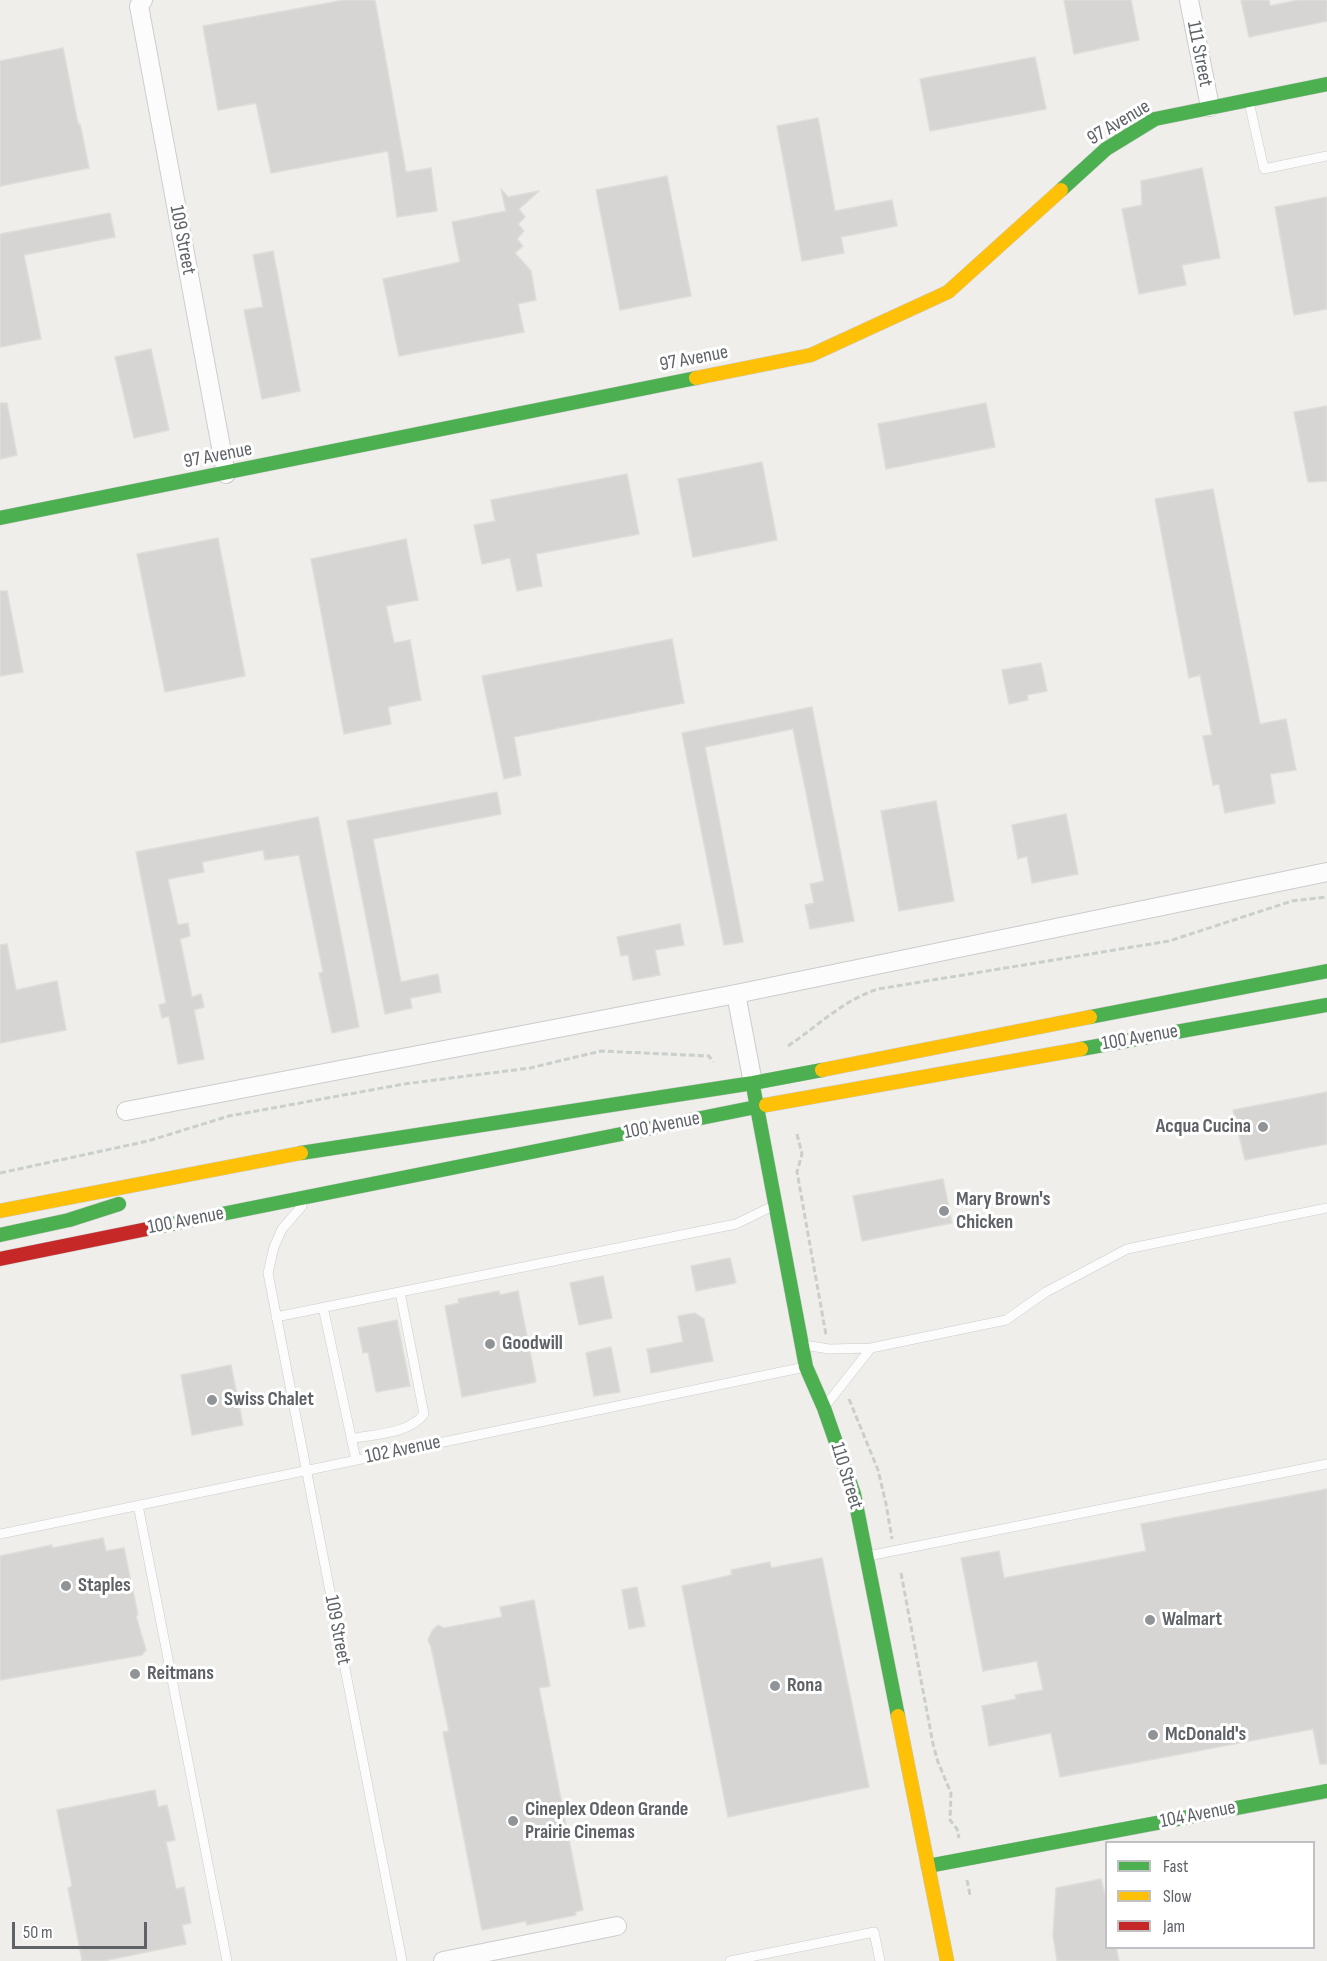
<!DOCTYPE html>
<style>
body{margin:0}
#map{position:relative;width:1327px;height:1961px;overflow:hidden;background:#efeeea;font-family:"Sofia Sans Condensed",sans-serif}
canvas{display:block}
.legend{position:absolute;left:1105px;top:1841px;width:210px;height:108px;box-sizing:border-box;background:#fff;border:2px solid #bfc1c3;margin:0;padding:8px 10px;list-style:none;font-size:18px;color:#5f6368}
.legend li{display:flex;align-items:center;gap:12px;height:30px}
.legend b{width:30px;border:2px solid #bfc1c3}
.scale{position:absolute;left:12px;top:1922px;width:135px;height:27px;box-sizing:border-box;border:3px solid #5f6368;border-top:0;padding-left:8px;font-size:18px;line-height:21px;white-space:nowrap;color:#5f6368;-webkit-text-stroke:4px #fff;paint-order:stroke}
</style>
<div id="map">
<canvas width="1327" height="1961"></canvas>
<ul class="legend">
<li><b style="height:8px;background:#4caf50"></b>Fast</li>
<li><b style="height:8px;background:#ffc107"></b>Slow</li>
<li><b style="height:8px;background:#c62828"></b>Jam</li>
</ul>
<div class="scale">50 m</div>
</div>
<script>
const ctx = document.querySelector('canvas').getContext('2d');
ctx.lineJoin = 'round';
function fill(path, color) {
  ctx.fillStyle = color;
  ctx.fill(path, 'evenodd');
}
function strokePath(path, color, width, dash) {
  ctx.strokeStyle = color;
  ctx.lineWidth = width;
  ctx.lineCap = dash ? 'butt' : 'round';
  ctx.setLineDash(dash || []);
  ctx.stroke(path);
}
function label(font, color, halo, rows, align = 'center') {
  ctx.font = font + ' "Sofia Sans Condensed",sans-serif';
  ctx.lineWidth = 6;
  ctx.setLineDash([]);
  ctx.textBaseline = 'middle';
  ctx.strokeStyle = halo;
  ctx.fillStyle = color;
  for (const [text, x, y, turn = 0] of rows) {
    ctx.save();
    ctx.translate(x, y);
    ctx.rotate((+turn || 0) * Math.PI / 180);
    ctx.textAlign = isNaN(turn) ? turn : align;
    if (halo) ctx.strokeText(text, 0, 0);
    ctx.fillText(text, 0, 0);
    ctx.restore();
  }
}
const building = new Path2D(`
 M344 0H375L406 172 431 168 437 211 397 217 388 151 271 173 256 103 218 110 203 26Z
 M1064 0H1131L1139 40 1074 54Z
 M1241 0H1269L1270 6 1298 0H1327V21L1249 37Z
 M63 48 78 124H80L89 168 0 186V61Z
 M1035 57 1046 109 930 131 920 79Z
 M818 118 835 211 892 200 897 226 841 237 844 253 802 261 777 126Z
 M1202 168 1220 258 1182 265 1186 285 1139 294 1122 209 1142 205 1141 181Z
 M667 176 691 296 620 310 596 190Z
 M501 189 508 197 539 191 519 209 525 217 518 224 524 231 517 239 523 246 515 253 531 271 536 300 518 304 524 332 399 356 383 279 460 262 452 222 506 211Z
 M1327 197V309L1294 315 1275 207Z
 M110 213 115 237 24 255 41 339 0 347V234Z
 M273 251 300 391 262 399 244 310 263 307 253 255Z
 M151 349 169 430 134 438 115 357Z
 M0 403H7L17 455 0 459Z
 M986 403 995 447 886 469 878 424Z
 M1327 406V481L1308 482 1294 412Z
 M762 462 777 540 693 557 678 479Z
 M627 474 639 534 536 554 542 586 517 591 510 558 482 564 474 525 495 521 491 500Z
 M1213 489 1260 724 1286 719 1296 770 1270 774 1275 803 1225 813 1219 784 1213 785 1203 736 1212 735 1200 675 1189 678 1155 499Z
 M218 538 245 676 165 692 137 554Z
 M406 539 418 600 386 606 394 643 410 640 421 700 388 707 391 724 344 734 311 559Z
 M0 591H7L23 672 0 676Z
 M672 639 684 703 514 737 521 775 504 779 482 676Z
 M1041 663 1047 691 1027 695 1028 700 1009 704 1002 670Z
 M812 707 854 921 810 929 805 905 814 903 810 884 824 881 793 729 705 747 743 942 724 945 682 733Z
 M497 792 501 814 373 839 401 982 438 974 441 992 410 998 412 1008 385 1014 347 821Z
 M936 801 954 901 899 911 881 811Z
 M1066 814 1078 874 1032 883 1027 856 1018 859 1012 825Z
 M318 817 359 1027 332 1033 319 973 323 972 299 855 265 860 263 850 202 862 204 872 168 879 178 925 188 923 190 936 180 939 192 997 201 994 204 1007 194 1010 204 1059 178 1064 169 1016 162 1018 159 1005 166 1003 136 852Z
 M680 924 684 945 655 950 660 975 633 980 628 955 621 956 617 937Z
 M7 944 16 990 57 981 66 1030 0 1043V945Z
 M1327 1092V1144L1245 1160 1233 1110Z
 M943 1179 952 1223 862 1241 853 1196Z
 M730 1258 736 1283 696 1291 691 1266Z
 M603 1276 612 1318 579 1325 570 1283Z
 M499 1291 500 1295 518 1291 536 1382 462 1397 445 1306 459 1303 458 1299Z
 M695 1313 704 1319 713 1361 651 1373 647 1349 683 1342 678 1316Z
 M397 1320 410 1386 376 1392 368 1352 363 1353 358 1328Z
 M611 1347 620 1392 594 1396 586 1353Z
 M231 1365 243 1425 192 1435 181 1375Z
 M1327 1489V1764H1320L1313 1729 1060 1777 1051 1733 989 1746 982 1706 1016 1699 1015 1695 1043 1690 1037 1661 983 1671 961 1558 999 1551 1004 1578 1146 1551 1141 1524Z
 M103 1538 106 1551 124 1548 138 1615 136 1616 146 1650 142 1655 0 1680V1556L52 1545V1548Z
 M822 1558 869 1787 728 1817 682 1586 732 1575 731 1570 770 1562 771 1568Z
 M637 1587 645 1626 629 1629 622 1590Z
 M534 1600 550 1686 539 1688 583 1910 575 1912 576 1915 527 1925 526 1921 482 1930 443 1732 449 1731 431 1647 428 1640 432 1631 438 1625 444 1628 502 1617 500 1607Z
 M155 1790 158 1807 167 1805 175 1840 166 1842 176 1889 184 1887 191 1923 182 1925 186 1944 103 1961H82L68 1888 72 1886 57 1810Z
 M1101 1879 1107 1903V1947H1116L1119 1961H1057L1053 1935 1056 1888Z`);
const path = new Path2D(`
 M788 1046C818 1026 843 1000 878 989L1169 941 1292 901 1327 897
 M797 1134 802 1154 797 1172 826 1335
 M0 1173 148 1141 229 1116 404 1084 530 1068 601 1051 709 1056 713 1062
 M849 1399 878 1470 886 1504 892 1539
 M901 1573 933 1744 938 1762 951 1793 950 1820 957 1829 959 1838
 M967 1880 970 1895`);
const lane = new Path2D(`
 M1249 102 1264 169 1327 156
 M302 1206 282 1229 274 1247 268 1273 402 1961
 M323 1307 356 1460
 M276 1317 736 1224 773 1206
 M804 1345 829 1349 871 1348 1006 1320 1046 1292 1127 1249 1327 1208
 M826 1405 871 1348
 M351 1439C374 1434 409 1434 424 1414L400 1292
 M138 1505 227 1961
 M0 1534 805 1367
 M868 1556 1327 1464
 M730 1961 874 1932 880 1961`);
const street = new Path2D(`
 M143 0 139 6 226 474
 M1189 0 1210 107
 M736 994 753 1083
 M126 1111 736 994 1327 872
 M443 1961 617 1926`);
const fast = new Path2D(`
 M1061 190 1106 149 1155 119 1327 84
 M0 518 696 378
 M1090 1017 1327 971
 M1081 1049 1327 1005
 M753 1086 806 1367 824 1408 854 1494 898 1716
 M301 1153 753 1083 822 1070
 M147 1229 766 1105
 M0 1235 69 1220 119 1204
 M928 1866 1327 1791`);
const slow = new Path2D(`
 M696 378 811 355 948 292 1061 190
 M822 1070 1090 1017
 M766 1105 1081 1049
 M0 1211 301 1153
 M898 1716 947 1961`);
const jam = new Path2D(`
 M0 1259 147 1229`);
const markers = [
 [1263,1127,6,"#919496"],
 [944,1211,6,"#919496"],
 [490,1344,6,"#919496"],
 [212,1400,6,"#919496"],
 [66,1586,6,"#919496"],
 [1150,1620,6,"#919496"],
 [135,1674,6,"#919496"],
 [775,1686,6,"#919496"],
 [1153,1735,6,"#919496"],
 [513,1821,6,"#919496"]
];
const streetNames = [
 ["111 Street",1199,54,79],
 ["97 Avenue",1119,123,-31],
 ["109 Street",182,240,79],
 ["97 Avenue",694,359,-11],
 ["97 Avenue",218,456,-11],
 ["100 Avenue",1140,1038,-10],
 ["100 Avenue",662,1126,-11],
 ["100 Avenue",186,1221,-11],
 ["102 Avenue",403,1450,-12],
 ["110 Street",846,1476,73],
 ["109 Street",337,1630,79],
 ["104 Avenue",1198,1815,-11]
];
const poiNames = [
 ["Acqua Cucina",1251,1127,"right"],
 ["Mary Brown's",956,1200],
 ["Chicken",956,1223],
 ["Goodwill",502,1344],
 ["Swiss Chalet",224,1400],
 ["Staples",78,1586],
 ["Walmart",1162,1620],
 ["Reitmans",147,1674],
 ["Rona",787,1686],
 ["McDonald's",1165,1735],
 ["Cineplex Odeon Grande",525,1810],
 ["Prairie Cinemas",525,1833]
];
fill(building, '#d6d5d3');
strokePath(building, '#deddd9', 1.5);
strokePath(lane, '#cbcccc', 10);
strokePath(street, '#cbcccc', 20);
strokePath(fast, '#cacacb', 15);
strokePath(slow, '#cacacb', 15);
strokePath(jam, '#cacacb', 15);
strokePath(path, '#cacfcc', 3, [6, 3]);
strokePath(lane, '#fdfcfc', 9);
strokePath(street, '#fdfcfc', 18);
strokePath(fast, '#4caf50', 14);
strokePath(slow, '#ffc107', 14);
strokePath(jam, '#c62828', 14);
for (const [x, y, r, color] of markers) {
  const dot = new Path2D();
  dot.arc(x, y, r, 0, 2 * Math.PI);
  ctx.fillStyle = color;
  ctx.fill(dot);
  strokePath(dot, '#fff', 2);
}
label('20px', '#5f6368', '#fff', streetNames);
label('bold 20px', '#5f6368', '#fff', poiNames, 'left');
</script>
